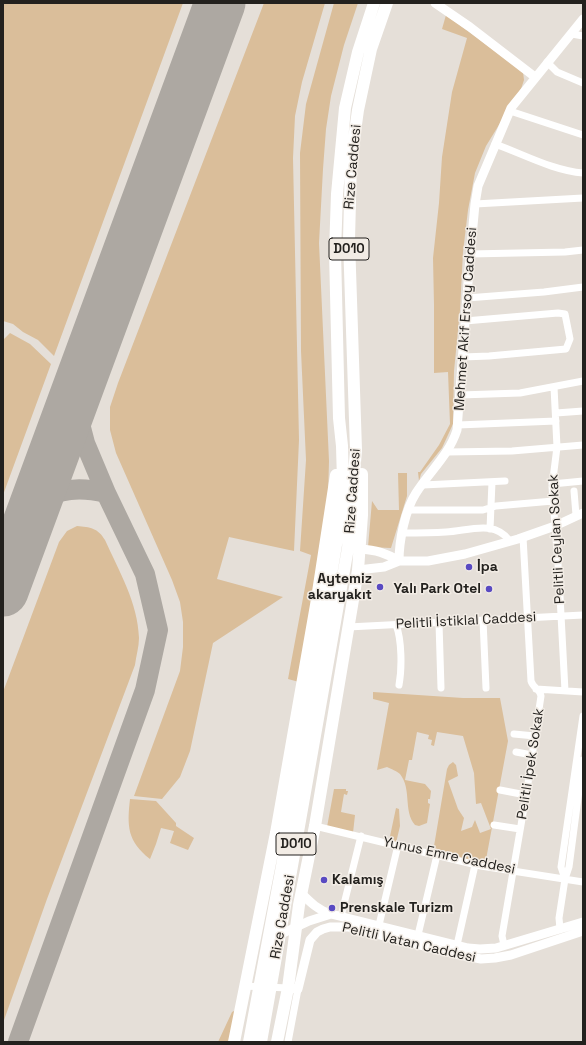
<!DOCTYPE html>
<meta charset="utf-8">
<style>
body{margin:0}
#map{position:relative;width:586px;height:1045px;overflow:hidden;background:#e5dfd8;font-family:"Space Grotesk",sans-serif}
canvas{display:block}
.frame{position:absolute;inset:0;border:4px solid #23211e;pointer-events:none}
</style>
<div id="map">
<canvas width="586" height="1045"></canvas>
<div class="frame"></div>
</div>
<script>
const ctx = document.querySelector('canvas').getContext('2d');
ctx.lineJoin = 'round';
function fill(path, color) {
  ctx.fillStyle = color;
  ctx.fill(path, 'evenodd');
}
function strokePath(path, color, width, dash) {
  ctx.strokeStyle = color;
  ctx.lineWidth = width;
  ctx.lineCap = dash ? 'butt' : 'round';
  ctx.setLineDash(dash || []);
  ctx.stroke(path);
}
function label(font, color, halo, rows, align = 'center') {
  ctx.font = font + ' "Space Grotesk",sans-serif';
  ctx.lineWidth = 3;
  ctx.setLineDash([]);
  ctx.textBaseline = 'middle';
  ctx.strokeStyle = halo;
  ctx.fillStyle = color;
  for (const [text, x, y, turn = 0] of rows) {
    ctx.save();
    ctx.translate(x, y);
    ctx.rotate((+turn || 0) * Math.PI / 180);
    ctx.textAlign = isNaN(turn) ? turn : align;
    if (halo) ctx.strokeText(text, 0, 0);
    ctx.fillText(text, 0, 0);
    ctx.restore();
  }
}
const green = new Path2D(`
 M3 3H183L54 356 38 340 23 332 13 324 3 321Z
 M264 3H325L302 82 295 116 293 158 299 440 294 551 229 537 217 579 283 597 213 643 190 751 180 777 162 799 134 796 180 671 183 647V622L180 602 172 580 116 453 110 430V407L118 383Z
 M334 3H358L344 45 331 96 326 129 323 169 319 243 329 461 328 497 299 682 288 679 311 555 300 551 306 460 301 351 300 153 306 104Z
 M446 15 523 72 524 80 521 89 486 146 475 173 468 210 463 252 460 310 454 371 453 424 442 448 421 474 419 481 418 472H420L439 445 450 424 448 372 434 373V305L433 258 439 203 442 157 452 92 467 38 442 29Z
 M10 333 30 344 51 364 3 495V340Z
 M398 473H407V496L391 548 368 547 372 501 378 510H399Z
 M77 526C90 527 98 528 105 540 119 571 138 603 139 638 139 647 136 656 135 665L47 899 3 1023V692L59 542 67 531Z
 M373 692 463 698H500L508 741 485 865 433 852 447 769 449 765 453 762 456 765 458 776 448 781 458 809 464 818 461 831 472 827 475 820 480 833 491 829 481 803 476 804 474 773 463 736 437 732 434 746 431 745 432 740 428 739 429 735 417 732 412 760H409L405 780 425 784 431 791 430 799H428V803L430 804 427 823 419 826 415 825C403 811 412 789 400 774 397 771 391 769 387 767L377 770 389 703 373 699Z
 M334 789H346V791H348L347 795 344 794 341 812 355 815 353 833 327 827Z
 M130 799 156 801 176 823V826L194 838 188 850 170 843 174 831 161 828 156 844 150 859C127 841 127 826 130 799Z
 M396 808 399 809 400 826 396 843 389 841Z
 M236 1010 230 1042H218L232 1012Z`);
const taxiway = new Path2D(`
 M34 508C38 505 41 501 46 498 64 487 86 488 106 493
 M18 1042 145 690 158 630 145 574 106 493 85 443 78 416 77 392`);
const runway = new Path2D(`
 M3 591 220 3`);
const street = new Path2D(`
 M572 34 583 36
 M547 62 557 72 583 83
 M510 111 583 135
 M495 144C523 154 554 171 583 173
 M475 204 583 198
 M470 254 565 252 583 250
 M467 298 544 292 583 287
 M463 357 489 356 566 349 570 339 565 314 558 313 465 321
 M554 387 557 447 552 487 559 577 565 691
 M460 395 520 393 583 381
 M556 413 583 411
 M458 425 556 421
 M447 452 512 451 583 445
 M552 484 583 481
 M423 485 505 481
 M574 491 576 515
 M409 510H483L496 506 553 501
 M490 529 492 482
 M402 533C416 533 431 533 446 532 468 531 494 519 510 541
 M483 620 486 688
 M439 623 441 688
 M396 625C402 640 402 669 399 685
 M348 627 583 615
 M536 689 583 692
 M514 734 535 736
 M516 752 532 755
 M500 790 526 795
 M494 825 520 829
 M315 826 481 866 583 882
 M565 879 561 867 583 716
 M341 916 361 836
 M379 925 398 845
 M560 929 559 918 565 879 569 867 583 760
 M418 935 437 855
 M457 945 475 865
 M504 945 502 936 527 790 541 696C540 689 533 688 531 681L523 537
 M244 986 288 988
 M288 1042 298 989`);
const secondary = new Path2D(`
 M435 3 470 27 535 77
 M360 549C376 550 386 553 399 561
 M399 561C399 541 405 510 416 493 430 471 449 455 457 430L469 269 475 204 478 186 511 108 583 19
 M358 570 384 567 399 561H428L465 554 518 539 555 526 583 513
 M301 893C311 903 318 910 331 914L468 948 480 949 496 948 583 922
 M277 936 309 921 331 914
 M288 988 298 989 310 940 317 932 323 929 330 927H348L455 954 481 959 495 958 511 955 583 931`);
const highway = new Path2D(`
 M234 1042 276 833 316 605 336 475
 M249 1042 282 866 341 515 343 481 342 446 339 418 335 252 337 194 345 108 358 52 374 3
 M261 1042 348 548 356 450 349 240 351 161 358 110 371 49 387 3
 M277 1042 288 988 299 905 315 826 358 570 362 515V474`);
const markers = [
 [469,567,4,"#594ac2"],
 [380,587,4,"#594ac2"],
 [489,589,4,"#594ac2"],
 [324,880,4,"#594ac2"],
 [332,908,4,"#594ac2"]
];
const shields = [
 [349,249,40],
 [296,844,40]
];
const shieldNames = [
 ["D010",349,249],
 ["D010",296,844]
];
const streetNames = [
 ["Rize Caddesi",353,167,-85],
 ["Mehmet Akif Ersoy Caddesi",466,319,-86],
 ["Rize Caddesi",353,491,-86],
 ["Pelitli Ceylan Sokak",557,539,-93],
 ["Pelitli İstiklal Caddesi",466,621,-3],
 ["Pelitli İpek Sokak",531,764,-81],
 ["Yunus Emre Caddesi",449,856,12],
 ["Rize Caddesi",283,917,-80],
 ["Pelitli Vatan Caddesi",409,943,13]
];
const poiNames = [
 ["İpa",477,567],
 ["Aytemiz",372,579,"right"],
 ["akaryakıt",372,595,"right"],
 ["Yalı Park Otel",481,589,"right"],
 ["Kalamış",332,880],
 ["Prenskale Turizm",340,908]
];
fill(green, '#dabe9a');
strokePath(taxiway, '#ada8a2', 20);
strokePath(runway, '#ada8a2', 51);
strokePath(street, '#fff', 7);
strokePath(secondary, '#fff', 9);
strokePath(highway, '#fff', 12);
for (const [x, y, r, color] of markers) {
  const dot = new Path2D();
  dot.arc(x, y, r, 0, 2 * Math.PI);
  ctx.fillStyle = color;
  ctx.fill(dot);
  strokePath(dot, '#f2ece5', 1.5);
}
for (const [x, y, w] of shields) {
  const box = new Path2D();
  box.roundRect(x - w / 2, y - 11, w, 22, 3);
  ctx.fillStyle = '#f2ece5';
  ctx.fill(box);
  strokePath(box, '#23211e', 1);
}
label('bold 13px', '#23211e', null, shieldNames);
label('14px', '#23211e', '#f2ece5', streetNames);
label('bold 14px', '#23211e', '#f2ece5', poiNames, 'left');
</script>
